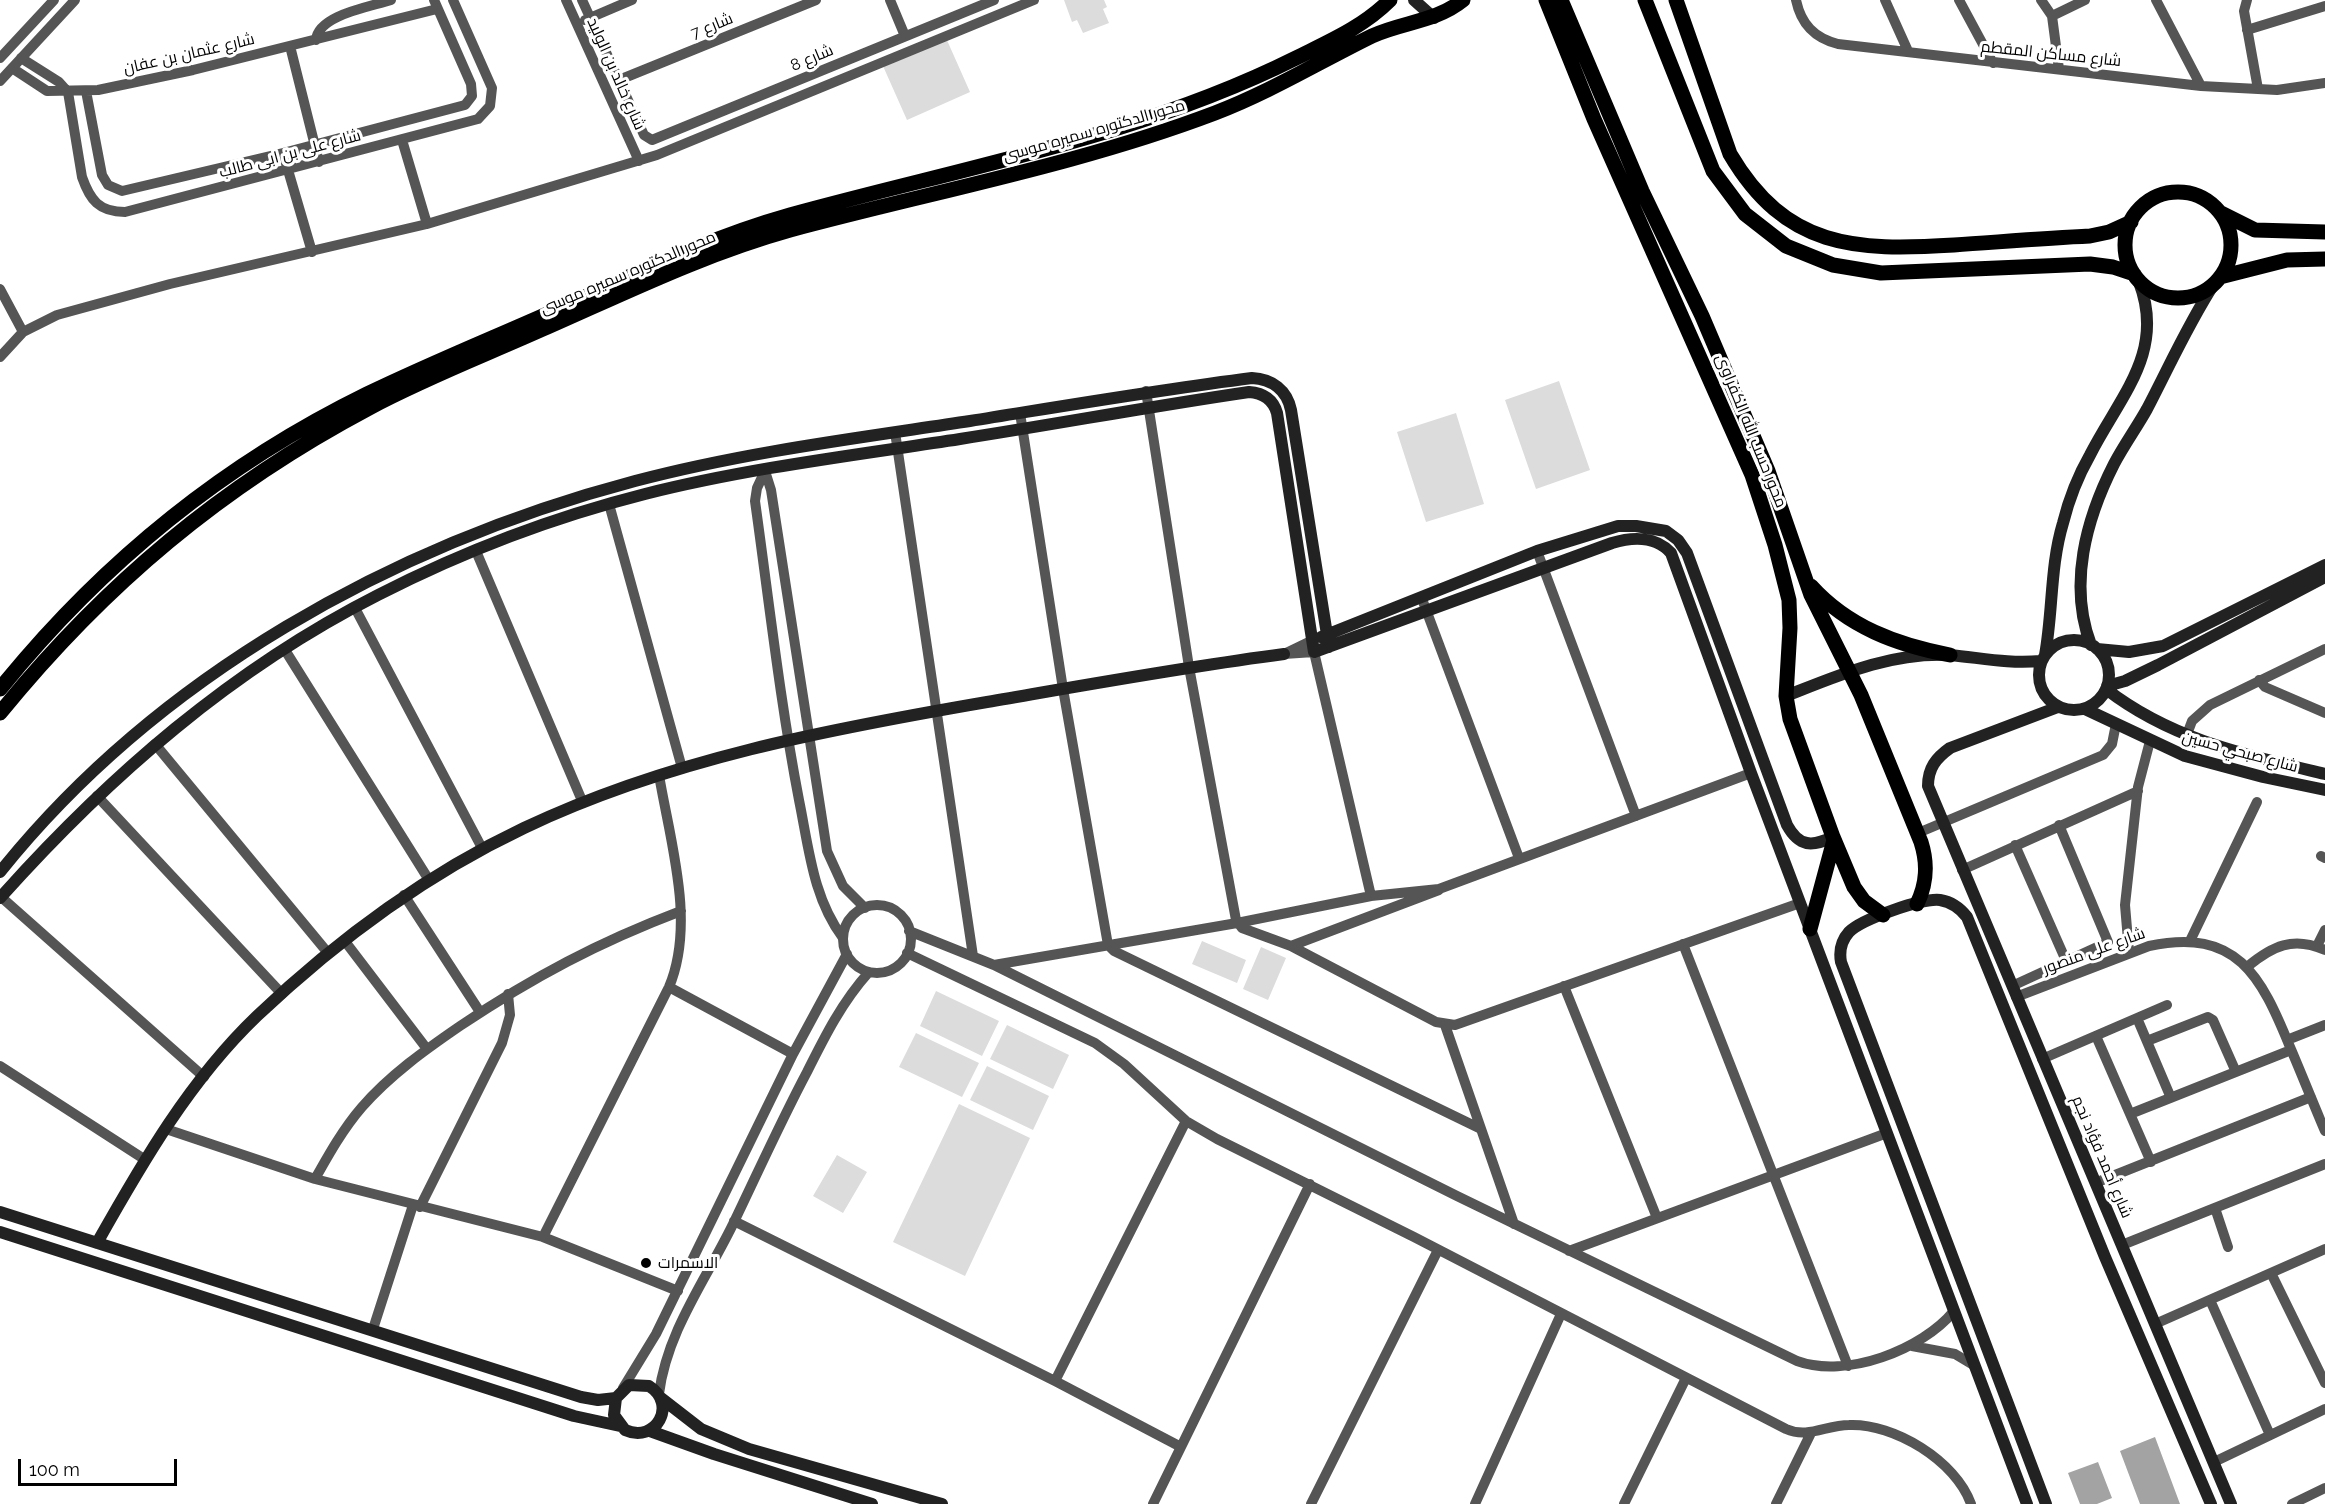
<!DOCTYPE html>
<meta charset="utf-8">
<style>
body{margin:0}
#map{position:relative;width:2325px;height:1504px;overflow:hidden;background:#fff;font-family:Raleway,sans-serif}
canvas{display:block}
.scale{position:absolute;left:18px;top:1459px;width:159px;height:27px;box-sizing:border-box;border:3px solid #000;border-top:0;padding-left:8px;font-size:18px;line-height:21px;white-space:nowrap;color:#000;-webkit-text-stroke:4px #fff;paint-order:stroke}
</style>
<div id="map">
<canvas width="2325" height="1504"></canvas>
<div class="scale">100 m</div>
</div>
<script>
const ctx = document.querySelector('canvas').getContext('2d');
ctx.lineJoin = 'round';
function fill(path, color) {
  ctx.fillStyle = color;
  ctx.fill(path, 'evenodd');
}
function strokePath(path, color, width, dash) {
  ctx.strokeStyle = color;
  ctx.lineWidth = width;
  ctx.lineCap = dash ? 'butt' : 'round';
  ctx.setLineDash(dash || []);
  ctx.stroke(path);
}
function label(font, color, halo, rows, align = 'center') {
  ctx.font = font + ' Raleway,Cairo,sans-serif';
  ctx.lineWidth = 6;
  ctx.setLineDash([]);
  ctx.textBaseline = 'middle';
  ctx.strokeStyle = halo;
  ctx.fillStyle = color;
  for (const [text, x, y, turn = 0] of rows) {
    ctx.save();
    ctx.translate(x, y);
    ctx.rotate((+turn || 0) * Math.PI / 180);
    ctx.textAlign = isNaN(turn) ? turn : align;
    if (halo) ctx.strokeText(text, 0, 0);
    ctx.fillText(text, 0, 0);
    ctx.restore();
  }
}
const green = new Path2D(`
 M1064 0H1104L1107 7 1103 9 1109 23 1083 33 1077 20 1072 22Z
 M946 38 970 92 907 120 883 66Z
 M1559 381 1590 470 1536 489 1505 400Z
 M1456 413 1484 504 1426 522 1397 432Z
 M1202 941 1246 960 1237 983 1192 964Z
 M1261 947 1286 958 1268 1000 1243 989Z
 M936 991 999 1021 982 1056 920 1026Z
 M1007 1025 1069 1055 1053 1089 990 1059Z
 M916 1033 979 1063 962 1097 899 1067Z
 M987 1066 1049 1096 1033 1130 970 1100Z
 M959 1104 1030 1138 965 1276 893 1242Z
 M837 1155 867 1172 843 1213 813 1196Z`);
const water = new Path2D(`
 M2155 1437 2180 1504H2140L2120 1451Z
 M2098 1462 2112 1498 2097 1504H2080L2068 1473Z`);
const street = new Path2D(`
 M566 0 639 161
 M582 0 644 135 652 140 994 0
 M890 0 905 36
 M1796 0C1801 24 1814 38 1838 44L2201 86 2277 90 2325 83
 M1885 0 1908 51
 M1959 0 1993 63
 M2041 0 2052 16 2059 69
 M2156 0 2201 86
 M2247 0 2244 11 2258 89
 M2052 16 2085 0
 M585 20 632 0
 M2247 30 2325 6
 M316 40C318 15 370 7 391 0
 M290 46 319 162
 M0 58 54 0
 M21 58 59 82 68 92 82 177C90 200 99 212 125 212L478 119 490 106 492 88 453 0
 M12 68 47 91 98 90 193 70 437 9
 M619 80 816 0
 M0 81 75 0
 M86 91 102 175 108 185 122 191 283 153 465 105 472 96 471 84 434 0
 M402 140 427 224
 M283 153 312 252
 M0 289 23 332
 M0 357 23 332 57 315 170 284 427 224 657 155 1034 0
 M1146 391 1189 667 1236 920 1242 928 1291 946 1436 1022 1455 1025 1800 903
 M1020 413 1063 689 1108 945 1114 951 1481 1129
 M895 432 973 956
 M765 471 757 488 755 501C769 601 780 701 799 800 809 849 813 898 843 938
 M765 471 771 490 827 851 843 886 865 908
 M609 504 682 768
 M476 551 583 803
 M1537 551 1636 816
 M1422 599 1519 858
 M355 608 482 848
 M285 650 429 880
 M1284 654 1314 652 1371 896
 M1284 654 1313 640
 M2259 680 2265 687 2325 713
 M2186 737 2192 721 2210 705 2325 649
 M155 744 328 953
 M97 796 282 994
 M1918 833 2103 755 2112 744 2116 724
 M2015 845 2067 963
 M2321 856 2325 858
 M1962 870 2138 791
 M404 895 480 1012
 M0 896 204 1077
 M843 939a34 34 0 1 1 68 0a34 34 0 1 1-68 0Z
 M909 931 994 965 1457 1196 1797 1361C1846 1379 1922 1350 1954 1311
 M344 940 427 1049
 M2190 941 2257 802
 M1683 944 1848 1366
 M1291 946 1439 890
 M2317 946 2325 930
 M2129 952 2125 905 2138 787 2150 741
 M907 953 1095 1043 1124 1064 1186 1121 1217 1139 1414 1237 1786 1429C1808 1439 1826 1425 1849 1425 1894 1423 1956 1461 1971 1504
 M994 965 1237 923 1371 896 1439 889 1751 773
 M2247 967C2272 946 2293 936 2325 950
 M1564 986 1657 1218
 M2012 986 2108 942 2059 825
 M669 987 793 1054
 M2016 997 2149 946C2237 927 2261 976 2290 1047 2302 1075 2313 1103 2325 1131
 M2137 1018 2171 1098
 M1445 1025 1514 1224
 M2096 1036 2151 1162
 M2287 1040 2325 1025
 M2147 1041 2208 1017 2213 1020 2236 1072
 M2042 1059 2167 1005
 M0 1066 144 1159
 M2130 1114 2291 1050
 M166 1129 315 1179 543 1237 678 1291
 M315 1179C329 1154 343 1129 362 1107 390 1075 425 1050 460 1026 533 977 599 942 681 911
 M2095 1183 2311 1097
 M420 1207 502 1043 510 1015 508 994
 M2215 1208 2228 1247
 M734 1221 1055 1381 1181 1447
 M543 1237 669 987C696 923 670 841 659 775
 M2122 1245 2325 1164
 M1569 1251 1887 1133
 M2271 1273 2325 1383
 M2210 1300 2270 1435
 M2155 1324 2325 1249
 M373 1329 413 1205
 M1912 1346 1955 1354 1975 1366
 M1055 1381 1186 1121
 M623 1388 656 1334 793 1054 847 954
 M659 1394C667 1330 708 1277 735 1220 759 1170 781 1121 807 1072 825 1036 842 1002 869 972
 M2214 1462 2325 1409
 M1153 1504 1310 1184
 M1311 1504 1438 1250
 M1475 1504 1561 1314
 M1624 1504 1686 1378
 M1776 1504 1811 1433
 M2292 1504 2325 1488`);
const secondary = new Path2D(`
 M1414 0 1434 18
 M1321 637 1537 551 1618 526H1636L1666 531 1678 540 1687 553 1787 825C1799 847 1812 847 1833 837
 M2039 675a35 35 0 1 1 70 0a35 35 0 1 1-70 0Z
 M2091 645C2068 585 2086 519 2114 464 2124 445 2137 427 2147 409 2169 367 2188 324 2214 284
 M2097 649 2129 652 2163 646 2325 565
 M2045 655C2053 611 2050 566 2063 523 2069 499 2078 476 2090 455 2120 396 2166 352 2139 282
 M2107 686 2125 681 2158 665 2325 577
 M2106 689C2172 740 2246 755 2325 774
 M1786 696C1839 675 1891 652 1950 655 1982 658 2008 664 2041 661
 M2058 707 1950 748C1936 758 1928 768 1928 786L2231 1504
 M2085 709 2185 756 2263 777 2325 790
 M0 872C158 675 393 545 635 481 745 452 858 438 970 421 1064 406 1158 390 1252 378 1272 379 1287 390 1291 410L1329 647
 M0 898C109 776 232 669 378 595 462 552 554 517 645 494 748 468 856 455 960 439 1057 424 1153 406 1249 392 1263 393 1273 399 1277 413L1314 652 1612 543C1632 537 1656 536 1671 553L1751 773 2027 1504
 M0 1212 581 1397 598 1400 616 1398 629 1385 649 1386C678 1404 656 1444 625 1430L614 1415 616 1398
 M0 1232 574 1416 620 1426
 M97 1243C142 1163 190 1080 257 1016 337 940 425 875 524 828 669 759 830 729 987 702 1086 685 1184 667 1284 654
 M661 1398 701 1429 749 1449 942 1504
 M650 1431 714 1454 872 1504
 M2046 1504 1841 962C1839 951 1841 941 1849 932 1862 919 1922 898 1940 900 1952 902 1960 908 1967 917L2105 1257 2211 1504`);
const primary = new Path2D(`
 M1546 0 1594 119 1752 475 1775 545 1789 600 1790 628 1786 696 1790 719 1833 837 1854 887 1864 901 1883 915
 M1561 0 1642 191 1702 316 1768 471 1811 595 1861 695 1921 842C1928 864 1927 883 1917 904
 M1645 0 1713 171 1745 214 1786 246 1833 265 1881 273 2090 264 2113 267 2134 274
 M1676 0 1730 154C1786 249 1855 251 1954 245 1999 242 2045 238 2090 236L2109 232 2131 222
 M2125 245a53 53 0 1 1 106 0a53 53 0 1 1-106 0Z
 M2221 213 2255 230 2325 232
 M2220 277 2287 260 2325 259
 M1811 586C1848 627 1897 645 1950 655
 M0 689C100 565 224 464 367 394 429 364 493 338 556 310 633 275 708 238 790 215 960 168 1138 137 1296 58 1330 41 1363 27 1390 0
 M0 713C105 584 222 486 369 408 425 378 485 355 543 329 625 293 704 254 790 230 931 192 1078 165 1215 113 1270 92 1319 62 1372 36 1402 22 1436 22 1463 0
 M1810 929 1834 840`);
const markers = [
 [646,1263,6,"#000"]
];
const streetNames = [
 ["شارع 7",712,26,-22],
 ["شارع عثمان بن عفان",189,54,-13],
 ["شارع مساكن المقطم",2051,54,6],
 ["شارع 8",812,58,-23],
 ["شارع خالد بن الوليد",616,74,66],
 ["محور الدكتوره سميره موسى",1094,131,-16],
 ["شارع على بن ابى طالب",290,154,-15],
 ["محور الدكتوره سميره موسى",628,273,-23],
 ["محور حسب الله الكفراوى",1751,431,68],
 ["شارع صبحي حسين",2240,752,15],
 ["شارع على منصور",2094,951,-20],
 ["شارع أحمد فؤاد نجم",2102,1157,67]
];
const poiNames = [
 ["الاسمرات",658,1263]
];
fill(green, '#dcdcdc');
fill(water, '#a3a3a3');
strokePath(street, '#555', 10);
strokePath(secondary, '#222', 12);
strokePath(primary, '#000', 15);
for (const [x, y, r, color] of markers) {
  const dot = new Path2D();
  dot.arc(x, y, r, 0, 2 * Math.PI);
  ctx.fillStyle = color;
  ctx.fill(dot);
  strokePath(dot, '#fff', 2);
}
label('16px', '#000', '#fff', streetNames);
label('16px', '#000', '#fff', poiNames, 'left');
</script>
